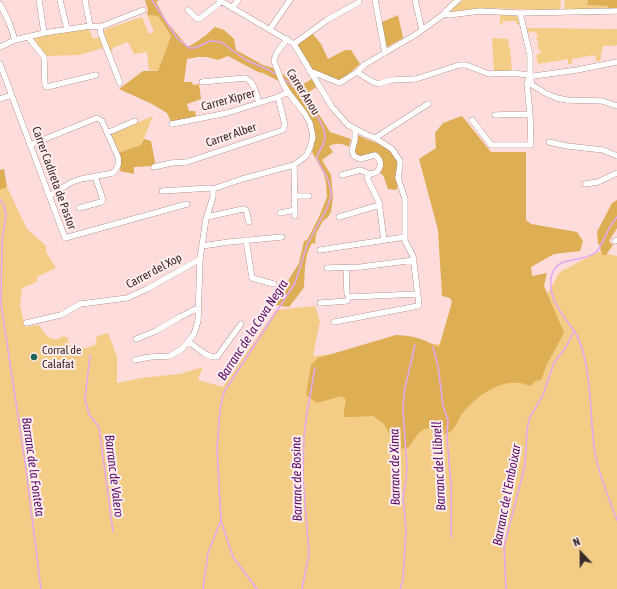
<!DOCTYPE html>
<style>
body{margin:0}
#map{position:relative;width:617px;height:589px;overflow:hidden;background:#fddcdb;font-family:"Asap Condensed",sans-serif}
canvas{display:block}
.north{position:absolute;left:561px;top:533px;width:40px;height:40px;-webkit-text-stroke:3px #ffeeed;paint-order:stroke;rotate:338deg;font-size:11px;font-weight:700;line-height:16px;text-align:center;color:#3a2a2a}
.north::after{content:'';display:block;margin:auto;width:14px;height:18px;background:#3a2a2a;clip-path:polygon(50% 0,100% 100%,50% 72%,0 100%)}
</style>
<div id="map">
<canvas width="617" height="589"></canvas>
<div class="north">N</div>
</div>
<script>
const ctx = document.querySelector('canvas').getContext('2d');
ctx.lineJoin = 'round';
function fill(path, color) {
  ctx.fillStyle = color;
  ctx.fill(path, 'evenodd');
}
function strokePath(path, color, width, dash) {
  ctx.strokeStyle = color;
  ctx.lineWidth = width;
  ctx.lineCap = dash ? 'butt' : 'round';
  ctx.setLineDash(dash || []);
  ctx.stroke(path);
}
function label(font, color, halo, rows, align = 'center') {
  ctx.font = font + ' "Asap Condensed",sans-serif';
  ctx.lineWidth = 4;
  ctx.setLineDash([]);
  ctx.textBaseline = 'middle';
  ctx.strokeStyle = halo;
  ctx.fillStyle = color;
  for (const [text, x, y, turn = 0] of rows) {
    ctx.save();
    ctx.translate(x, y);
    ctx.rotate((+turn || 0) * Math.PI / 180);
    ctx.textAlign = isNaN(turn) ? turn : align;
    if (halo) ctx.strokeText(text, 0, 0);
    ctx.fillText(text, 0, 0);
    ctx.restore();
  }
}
const green = new Path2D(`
 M463 0H560L561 4 560 10H558L480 8 452 12V8Z
 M565 0H588V5L608 6V8L564 10Z
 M147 15 158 16 171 36 158 71 149 70 147 52 134 54 128 42 112 48 113 51 110 52 103 33 106 29 142 17 149 34 154 32Z
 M500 15 517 16 519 24H516V21H503L502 25H500Z
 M527 28 617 29V45H614V46H603L600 61H596L595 55 572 59V64H568V59L538 64 536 55 541 53 537 45 539 44 536 38 538 37 535 31 528 33Z
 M89 29 93 39 99 37 103 48 79 55 45 56 33 37Z
 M492 38 508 39 509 47 510 48 512 71 494 72Z
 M153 116 141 145 118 153 110 134Z
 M7 187 27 229 46 246V252L56 268 37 277V282L22 288 20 305 25 327 39 325C43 334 54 345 63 336L67 337 70 346 86 348 95 345 97 336 108 333 117 357V383L141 378 180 374 203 367 198 380 223 387 276 310 315 306 320 321 313 356 522 336 560 272 598 252 617 256V589H0V190Z`);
const forest = new Path2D(`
 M145 0H159L156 2 167 22 187 46H190L205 36 215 27 224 30 234 39 236 50 263 65 273 68 279 81 263 73 258 72 228 56 218 60 207 57H198L187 59 184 82H192L193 85 199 84 201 99 187 104 189 111H195L196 116 180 122H171L167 113 152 104 119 89 143 71H158L171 36 158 16 147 15 148 10Z
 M588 0H617V8H608V6L587 5Z
 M398 15 403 38 387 47 386 45 382 22Z
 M312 33 321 44 328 59 345 50H351L360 64 344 78 339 80 313 70 297 45Z
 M280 72 298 87 312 79 316 87 306 94 330 132 351 139 349 147C342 143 336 143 329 146L333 152 322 160 331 175 333 198 331 212 328 217 323 221 316 234 315 244 312 243C304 256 305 272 304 287 300 294 294 300 289 307L275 305 281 292 299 263 304 241 307 240 318 219 327 197 326 183 324 174 312 152C321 123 305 113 290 91 286 86 283 78 280 72Z
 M462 116 491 152H526V220L531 224 577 232 583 241 580 251 554 254 531 267 532 276 547 273 544 286 564 333 547 364 541 380 535 381 531 386C527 385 523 383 519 383 497 380 473 399 461 415 456 423 456 430 446 434 442 433 439 430 435 429 421 424 415 439 408 448L401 449 392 439 384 424 373 416 352 417H344V410L346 400 342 396 317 403 306 395 311 365 318 358 396 335C417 336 421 339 439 347L452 302 450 298 442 296 438 230 419 159 436 148 435 133 443 123Z
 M356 134C373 144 390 143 398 164L396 176 398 186 396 190 388 189 383 175 380 173C384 167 384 161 379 156L359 157 354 154Z
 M144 139 151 141 155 162 152 166 134 167V174L120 171 121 164 118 153 141 145Z
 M4 169 7 187 0 190V170Z
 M617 200V228L609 241 613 245 606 255H602L599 244H598L597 232 612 203Z`);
const stream = new Path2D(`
 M152 0 177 38 189 48H195L210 41 221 42 246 60 269 70 275 74
 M0 199 4 206 6 215 2 239 1 304 25 462 41 589
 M575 332C593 363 589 417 595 453 599 476 609 498 617 520
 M433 347 438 366 443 406 448 420 447 437 451 485V537
 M90 355 85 399 89 414 99 427 113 532
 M221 521 233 557 257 589
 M203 589 208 553 221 520 217 449 220 409 224 392 295 283 307 245 327 208 331 197V191L327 177 317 159V156C319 151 326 142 325 136 325 121 297 88 284 79
 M302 589 309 554 303 477 304 436 307 413 315 368
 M400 589 403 580 406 530 403 497 406 480 407 467 403 412 404 392 415 345
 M506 589 504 547 525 465 527 431 529 419 543 395 554 363 566 347 574 331C567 321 559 311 554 300 549 287 548 267 564 262 574 259 588 259 596 252 601 247 604 239 607 233 609 227 613 222 617 217`);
const minor = new Path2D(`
 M39 0 44 33
 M60 0 67 29
 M85 0 90 26
 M219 0 294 44 332 107 348 125 367 135 375 138 428 104
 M375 0 385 53
 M415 0 422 30
 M0 4 9 22 15 40
 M232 8 238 0
 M188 10 197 19H199L221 2
 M520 13 617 11
 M444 14 447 10 458 0
 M100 27 101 34 120 83
 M270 29 290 0
 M28 37 44 57 45 85 47 87 96 75
 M294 44 327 20 359 2
 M0 47 15 40 44 33 90 26 100 27 143 10
 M0 64 65 238 187 204
 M310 72 315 73 339 83 341 82 357 72 364 65 415 35 444 14 449 15 480 11 520 13 530 55V76L532 85 547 94 557 98 567 100 602 101 617 106
 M357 72 371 81 378 84 391 80 416 79 459 65H466L489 74 514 73 534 76 577 70 617 62
 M202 82 245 78C255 82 256 94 259 103
 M0 99 12 95
 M495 115 530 114
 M472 120 491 145H531L530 114 527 84 530 76
 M172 124 227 113 278 97 288 92
 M355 129V140L352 151 354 156 360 159 375 155C384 162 381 173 370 174
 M107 133 135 121
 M549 142 567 146 603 150 617 156
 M30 145 97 118 102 121 118 157C119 164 118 168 113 173L81 179 72 182 49 196
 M294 165 295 216
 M154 167 171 163 187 162 283 130 285 125 278 97
 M342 175 360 170 370 174 367 178 379 202 384 241
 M585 184 598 182 617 173
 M162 191 210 188 213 189 242 179 294 165 306 156 310 148 313 137 310 123 305 114 288 92 282 82 274 61 276 54 287 39
 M294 196H309
 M79 208 101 202 103 200 95 176
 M280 213 295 210
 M207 217 243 209 246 210 249 222
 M339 217 380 205
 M246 240 252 278 274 284
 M615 241 617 240
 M202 246 229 242 282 237
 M320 250 405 237
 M327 268 361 267 414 260
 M346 268 347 294 349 297 418 294
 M320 303 347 301 349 297
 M334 322 418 306 419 305 413 256 405 241V199L398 178 400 165V161L392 149 375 138
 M26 323 61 315 80 304 127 298 147 289 200 259
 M136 339 156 331 180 317 198 308
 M189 342C197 347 206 358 217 357L241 324
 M135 360 150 357 170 356 182 349 194 334 198 321 200 259 206 219 213 197V189`);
const markers = [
 [34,357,4,"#216455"]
];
const streetNames = [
 ["Carrer Anou",303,92,58],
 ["Carrer Xiprer",228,100,-15],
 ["Carrer Alber",231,135,-19],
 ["Carrer Cadireta de Pastor",54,178,70],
 ["Carrer del Xop",154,271,-28]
];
const poiNames = [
 ["Corral de",42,350],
 ["Calafat",42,364]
];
const waterNames = [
 ["Barranc de la Cova Negra",253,330,-57],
 ["Barranc del Llibrell",439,466,-93],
 ["Barranc de la Fonteta",33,467,82],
 ["Barranc de Xima",395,467,-91],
 ["Barranc de Valero",114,476,83],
 ["Barranc de Bosina",297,479,-91],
 ["Barranc de l'Emboixar",507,495,-79]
];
fill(green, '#f3cd86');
fill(forest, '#ddae53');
strokePath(stream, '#e2a8f3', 1.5);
strokePath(minor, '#8a6766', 6);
strokePath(minor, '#fff', 5.5);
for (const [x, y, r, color] of markers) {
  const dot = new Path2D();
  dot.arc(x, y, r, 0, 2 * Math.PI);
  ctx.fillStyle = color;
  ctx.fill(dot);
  strokePath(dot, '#ffeeed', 1.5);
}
label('12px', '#3a2a2a', '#ffeeed', streetNames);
label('12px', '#3a2a2a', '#ffeeed', poiNames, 'left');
label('italic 13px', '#560c68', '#ffeeed', waterNames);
</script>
